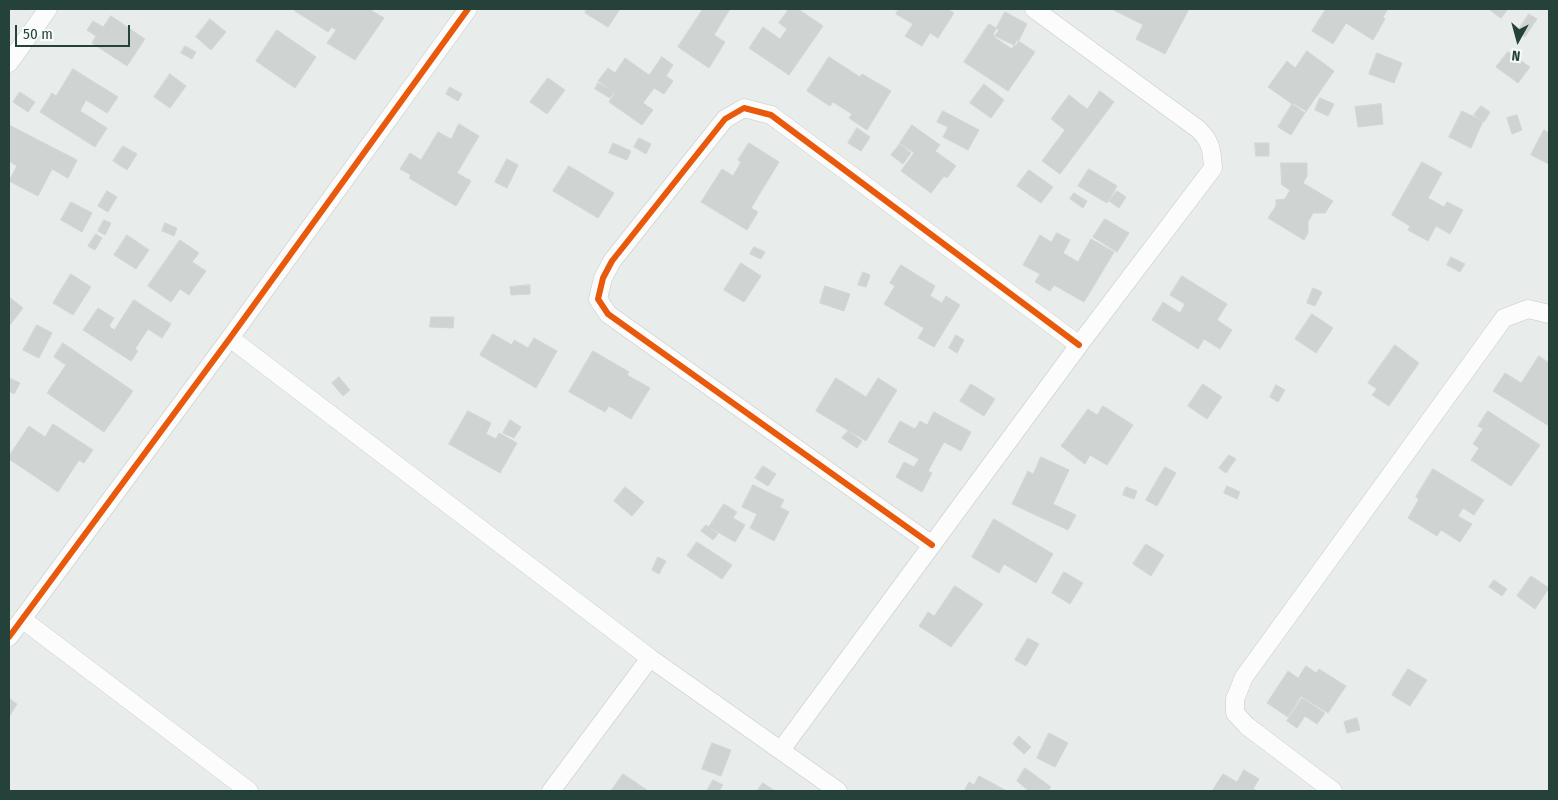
<!DOCTYPE html>
<style>
body{margin:0}
#map{position:relative;width:1558px;height:800px;overflow:hidden;background:#e8edeb;font-family:"Fira Sans Condensed",sans-serif}
canvas{display:block}
.frame{position:absolute;inset:0;border:10px solid #24423a;pointer-events:none}
.north{position:absolute;left:1493px;top:15px;width:50px;height:50px;-webkit-text-stroke:4px #f7fbf9;paint-order:stroke;rotate:187deg;font-size:14px;font-weight:700;line-height:20px;text-align:center;color:#24423a}
.north::after{content:'';display:block;margin:auto;width:18px;height:22px;background:#24423a;clip-path:polygon(50% 0,100% 100%,50% 72%,0 100%)}
.scale{position:absolute;left:15px;top:25px;width:115px;height:22px;box-sizing:border-box;border:2px solid #24423a;border-top:0;padding-left:6px;font-size:15px;line-height:18px;white-space:nowrap;color:#24423a;-webkit-text-stroke:4px #f7fbf9;paint-order:stroke}
</style>
<div id="map">
<canvas width="1558" height="800"></canvas>
<div class="frame"></div>
<div class="north">N</div>
<div class="scale">50 m</div>
</div>
<script>
const ctx = document.querySelector('canvas').getContext('2d');
ctx.lineJoin = 'round';
function fill(path, color) {
  ctx.fillStyle = color;
  ctx.fill(path, 'evenodd');
}
function strokePath(path, color, width, dash) {
  ctx.strokeStyle = color;
  ctx.lineWidth = width;
  ctx.lineCap = dash ? 'butt' : 'round';
  ctx.setLineDash(dash || []);
  ctx.stroke(path);
}
const building = new Path2D(`
 M296 9H369L384 18 355 60 327 43 336 30 332 27 328 32 295 11Z
 M587 9H620L608 27 585 13Z
 M703 9H730L714 35 725 42 709 68 678 47Z
 M789 9H798L823 26 789 75 749 48 763 27 780 39 787 29 779 23Z
 M899 9H947L954 13 938 38 930 33 922 46 905 36 913 24 896 14Z
 M1112 9H1189L1165 54 1136 39 1143 25Z
 M1326 9H1388L1383 17 1385 19 1373 40 1346 23 1333 44 1312 31Z
 M1489 9H1508L1501 18Z
 M1005 12 1027 24 1016 46 993 35Z
 M1529 14 1537 19 1525 37 1517 32Z
 M111 16 145 39 127 66 92 43 96 36 87 30 93 21 103 27Z
 M210 19 226 32 211 50 196 37Z
 M989 24 999 30 994 37 1012 49 1017 40 1035 52 1008 91 964 62Z
 M277 30 316 57 295 88 256 61Z
 M185 46 196 52 192 59 181 53Z
 M1307 51 1334 71 1305 113 1268 87 1287 61 1295 68Z
 M1508 52 1530 67 1518 83 1496 67Z
 M1377 53 1402 63 1394 83 1369 74Z
 M662 57 673 65 666 76 673 81 664 94 654 88 643 103 653 110 642 125 609 102 615 93 598 81 608 68 615 73 625 58 649 75Z
 M829 57 860 77 862 74 891 91 867 130 849 118 852 114 833 102 830 106 807 91Z
 M73 69 118 97 107 113 86 100 80 111 107 128 95 147 40 112 52 93 56 96Z
 M170 74 186 86 170 108 154 97Z
 M548 78 565 90 547 114 530 102Z
 M598 83 614 92 610 98 595 89Z
 M984 84 1004 100 991 118 970 103Z
 M450 87 462 94 458 101 446 94Z
 M1100 91 1114 102 1060 174 1042 161 1065 130 1051 119 1069 95 1087 109Z
 M20 92 35 102 28 112 13 102Z
 M1320 98 1334 104 1328 116 1315 110Z
 M1293 103 1306 111 1291 135 1278 127Z
 M1381 104 1383 124 1358 127 1355 107Z
 M1481 106 1490 112 1484 122 1474 115Z
 M943 111 979 130 968 150 943 137 948 127 937 122Z
 M1462 111 1483 121 1471 148 1449 137Z
 M1517 115 1522 130 1512 134 1507 118Z
 M459 124 479 136 457 173 471 181 456 206 409 178 411 175 400 169 410 153 421 160 438 132 451 139Z
 M9 125 77 160 68 178 52 169 38 196 9 181 17 166 9 161Z
 M912 125 940 145 935 151 956 166 947 178 944 176 931 193 901 171 914 153 900 143Z
 M857 128 870 137 861 151 848 143Z
 M1544 130 1549 133V164L1531 155Z
 M639 138 651 144 646 154 634 147Z
 M613 143 631 151 627 160 609 153Z
 M749 143 779 162 751 208 758 212 747 230 701 202 722 169 733 176 741 162 738 160Z
 M1255 143H1269V156H1256Z
 M900 144 911 153 903 164 891 155Z
 M123 146 137 154 127 170 113 161Z
 M507 159 518 165 507 188 495 182Z
 M1422 162 1442 173 1428 198 1444 207 1447 202 1463 210 1450 234 1436 226 1428 241 1408 230 1410 226 1392 215Z
 M1281 163H1307V176L1303 183 1333 201 1325 213H1313L1308 222V233L1304 240 1268 218 1276 206V200L1285 199 1290 190 1282 185Z
 M569 166 614 193 598 218 553 191Z
 M1089 169 1117 186 1107 203 1078 186Z
 M1029 170 1053 187 1041 203 1017 186Z
 M107 191 117 197 108 212 98 206Z
 M1117 191 1126 197 1119 208 1109 201Z
 M1074 193 1087 201 1083 208 1070 199Z
 M71 202 92 213 82 232 61 220Z
 M1105 219 1129 233 1117 252 1093 237Z
 M104 220 111 223 105 235 98 231Z
 M165 223 177 228 174 236 162 231Z
 M1057 233 1070 240 1063 253 1078 262 1091 239 1114 252 1084 302 1054 285 1050 291 1035 282 1040 274 1023 265 1040 235 1051 242Z
 M96 234 102 238 95 250 88 246Z
 M127 235 149 250 136 269 114 255Z
 M180 240 199 253 192 262 206 271 189 295 180 289 171 302 148 286Z
 M754 247 765 252 761 259 750 254Z
 M1451 257 1465 264 1460 272 1447 265Z
 M741 263 761 276 744 302 724 290Z
 M901 265 935 286 930 296 942 303 946 296 960 305 934 347 918 338 924 328 884 304 895 286 890 283Z
 M863 272 870 275 866 287 858 285Z
 M71 274 91 287 73 315 53 303Z
 M1182 276 1227 304 1217 320 1232 330 1220 349 1204 339 1198 349 1152 320 1163 302 1180 313 1185 304 1170 295Z
 M530 285V294L511 295 510 287Z
 M825 286 850 294 844 311 820 303Z
 M1313 288 1322 292 1315 306 1307 303Z
 M9 297 23 308 9 326Z
 M134 300 171 324 162 338 148 329 135 349 138 351 131 361 83 330 98 308 114 318 109 326 114 330Z
 M1312 314 1333 328 1316 353 1295 339Z
 M431 317H454L453 328 430 327Z
 M37 325 52 333 39 358 23 350Z
 M493 334 512 345 514 340 528 348 534 338 557 351 536 388 480 355Z
 M956 335 964 340 957 353 949 348Z
 M63 343 133 391 104 432 47 393 66 365 54 357Z
 M1395 345 1419 363 1389 406 1372 395 1377 389 1368 383Z
 M593 351 629 372 627 375 650 388 631 419 609 406 605 412 569 392Z
 M1539 356 1549 363V426L1493 391 1505 373 1521 383Z
 M339 377 350 390 343 396 332 383Z
 M9 378 20 383 14 394 9 391Z
 M836 378 866 397 878 378 897 390 866 441 816 411Z
 M971 384 995 399 984 416 960 401Z
 M1203 384 1222 397 1207 419 1188 406Z
 M1276 385 1285 390 1278 402 1270 397Z
 M1103 406 1133 425 1107 465 1090 455 1085 464 1061 446 1088 409 1097 415Z
 M468 411 491 423 486 434 496 439 499 433 517 443 500 473 449 444Z
 M1488 411 1540 445 1511 486 1471 460 1479 448 1473 444 1483 429 1478 426Z
 M934 412 971 432 961 451 944 442 928 471 932 473 922 492 896 477 904 462 914 467 919 459 888 442 900 421 915 429 920 421 927 425Z
 M510 420 521 427 514 438 503 433Z
 M53 424 93 450 84 463 79 460 58 492 9 459V456L29 426 45 437Z
 M848 431 862 441 857 448 842 438Z
 M1229 455 1236 459 1226 473 1219 468Z
 M1041 457 1069 470 1053 504 1076 515 1068 530 1012 504 1028 471 1033 474Z
 M763 466 776 474 768 486 755 478Z
 M1165 467 1176 473 1157 506 1146 500Z
 M1433 469 1484 500 1474 515 1463 508 1458 516 1472 524 1460 542 1441 530 1437 536 1408 518 1419 499 1416 497Z
 M753 485 784 500 780 507 789 512 774 541 750 528 757 514 742 507Z
 M1227 486 1240 492 1237 499 1224 493Z
 M625 487 644 502 632 516 614 501Z
 M1126 487 1137 491 1134 499 1123 495Z
 M724 504 737 512 733 518 745 525 735 542 709 527Z
 M994 519 1053 554 1036 583 1004 564 999 573 972 557Z
 M706 525 718 534 713 540 701 531Z
 M697 542 732 565 722 579 687 556Z
 M1146 544 1164 555 1151 576 1133 564Z
 M658 557 666 561 659 574 652 570Z
 M1064 572 1083 583 1070 604 1052 593Z
 M1531 576 1549 588 1535 609 1517 596Z
 M1494 580 1507 589 1502 596 1489 587Z
 M955 586 983 604 951 647 919 626 928 612 934 616Z
 M1028 638 1039 644 1026 666 1015 660Z
 M1306 666 1316 673 1319 669 1346 686 1328 713 1301 696 1288 717 1267 703 1288 671 1298 678Z
 M1408 669 1427 680 1410 706 1392 695Z
 M9 698 17 704 9 717Z
 M1302 698 1325 713 1317 724 1305 716 1297 728 1287 721Z
 M1357 718 1360 730 1347 733 1344 722Z
 M1049 733 1068 743 1055 767 1037 758Z
 M1019 736 1031 747 1024 754 1013 744Z
 M712 743 731 750 721 776 702 769Z
 M1025 768 1051 787 1048 791H1029L1017 781Z
 M1244 770 1259 779 1253 789 1258 791H1212L1223 774 1237 782Z
 M623 774 647 790 646 791H611Z
 M979 776 1007 791H964L969 782 974 785Z
 M713 780 723 785 719 791H707Z
 M763 783 775 791H757Z`);
const minor = new Path2D(`
 M9 63 48 9
 M230 338 650 658 838 791
 M932 545 608 314 598 299 603 278 612 261 725 119 744 108 771 115 1079 345
 M22 619 249 791
 M9 637 230 338 468 9
 M781 750 1079 345 1213 168C1212 151 1211 141 1198 129L1034 9
 M551 791 650 658
 M1333 791 1247 726 1235 713V699L1244 677 1504 318 1528 309 1549 314`);
const cycleway = new Path2D(`
 M932 545 608 314 598 299 603 278 612 261 725 119 744 108 771 115 1079 345
 M9 637 230 338 468 9`);
fill(building, '#cfd4d2');
strokePath(building, '#d1d6d4', 1);
strokePath(minor, '#c5cac8', 19);
strokePath(minor, '#fcfcfc', 18);
strokePath(cycleway, '#e8590c', 6);
</script>
